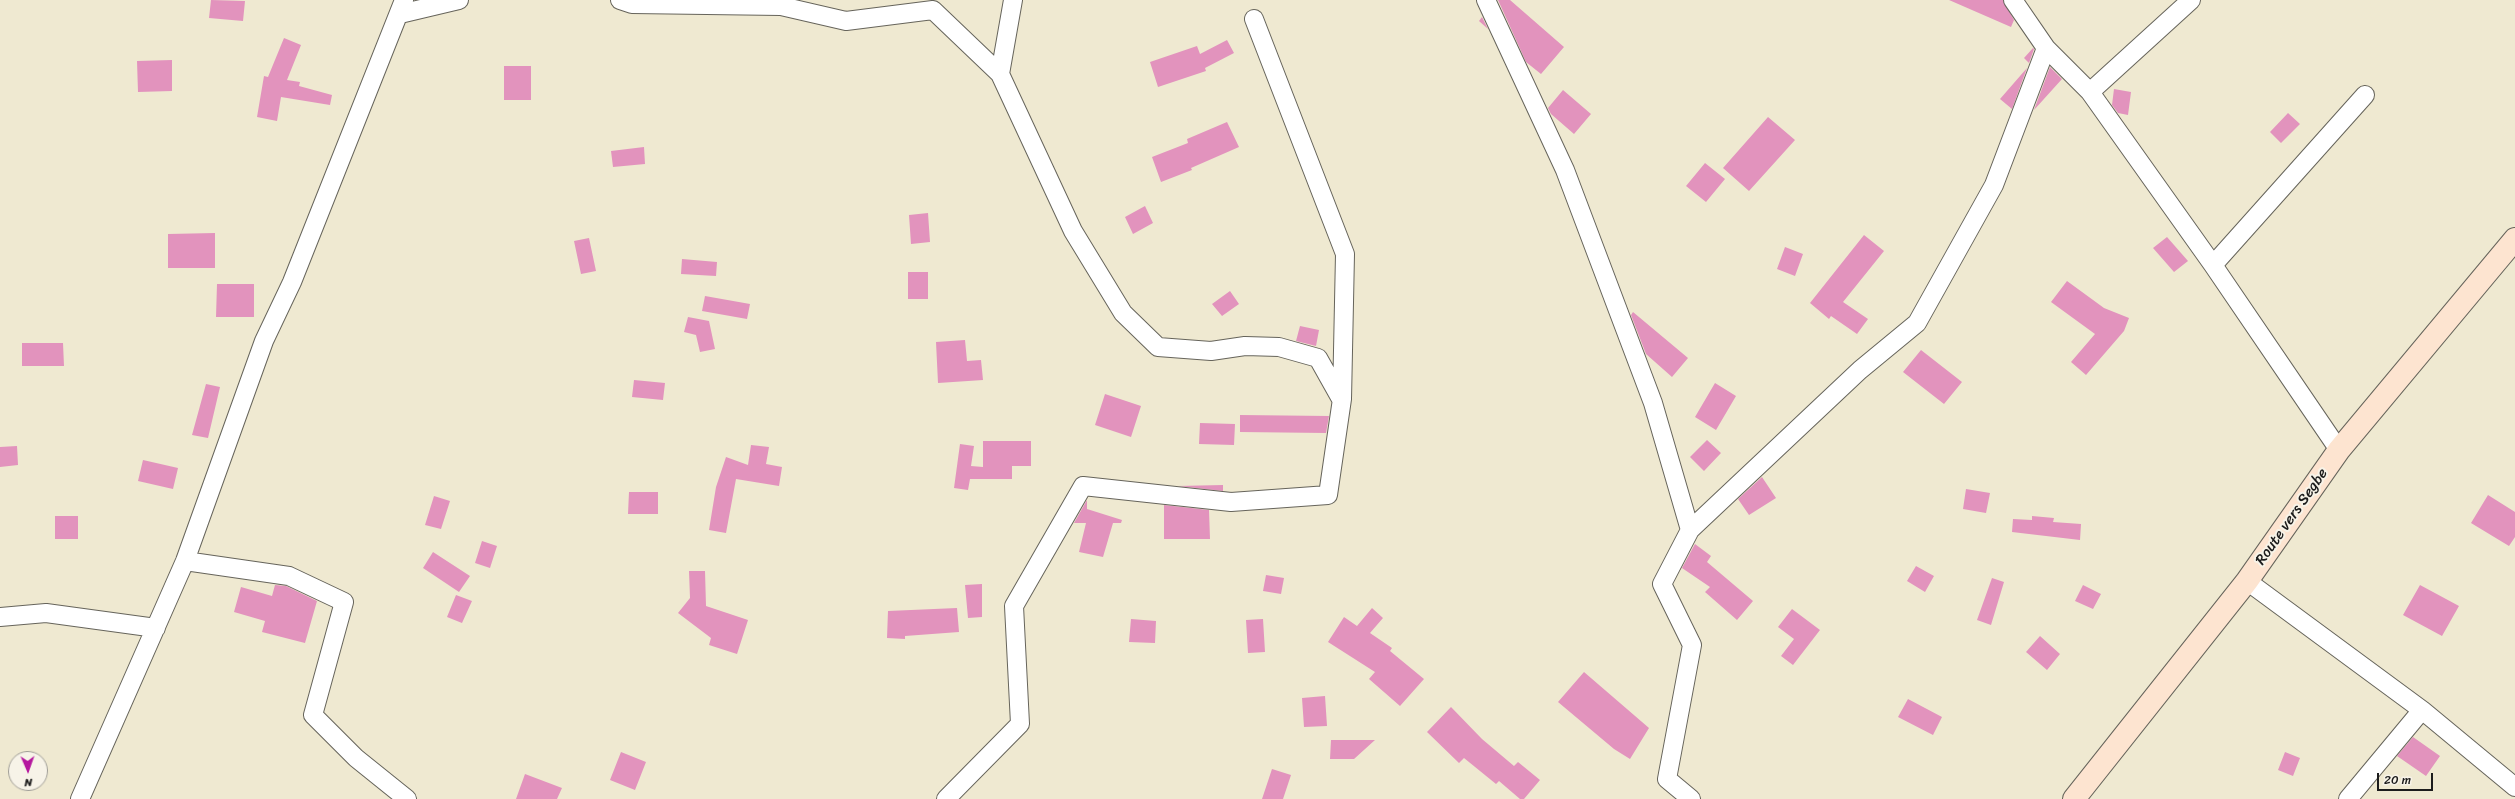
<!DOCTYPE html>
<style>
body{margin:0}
#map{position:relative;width:2515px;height:799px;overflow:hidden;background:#efe9d1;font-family:Sriracha,sans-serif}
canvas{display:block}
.north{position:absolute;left:8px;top:751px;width:40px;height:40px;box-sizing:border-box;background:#f7f3e8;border:1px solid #9f9d96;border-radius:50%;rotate:178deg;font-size:11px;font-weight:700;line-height:16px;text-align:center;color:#1c1c1c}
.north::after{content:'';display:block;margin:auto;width:14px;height:18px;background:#b5179e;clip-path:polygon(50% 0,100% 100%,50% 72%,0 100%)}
.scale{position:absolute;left:2377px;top:773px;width:56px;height:18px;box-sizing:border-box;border:2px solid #1c1c1c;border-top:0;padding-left:5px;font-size:12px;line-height:14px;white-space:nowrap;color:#1c1c1c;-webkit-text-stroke:3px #f7f3e8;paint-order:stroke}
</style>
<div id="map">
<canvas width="2515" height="799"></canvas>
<div class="north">N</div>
<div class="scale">20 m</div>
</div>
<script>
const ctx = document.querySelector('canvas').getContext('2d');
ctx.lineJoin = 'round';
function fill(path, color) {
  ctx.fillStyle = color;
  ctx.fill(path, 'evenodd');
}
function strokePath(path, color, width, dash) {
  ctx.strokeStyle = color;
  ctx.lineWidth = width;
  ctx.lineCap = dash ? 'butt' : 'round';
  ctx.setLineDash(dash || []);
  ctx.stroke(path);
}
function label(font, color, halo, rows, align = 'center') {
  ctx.font = font + ' Sriracha,sans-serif';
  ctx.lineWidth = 4;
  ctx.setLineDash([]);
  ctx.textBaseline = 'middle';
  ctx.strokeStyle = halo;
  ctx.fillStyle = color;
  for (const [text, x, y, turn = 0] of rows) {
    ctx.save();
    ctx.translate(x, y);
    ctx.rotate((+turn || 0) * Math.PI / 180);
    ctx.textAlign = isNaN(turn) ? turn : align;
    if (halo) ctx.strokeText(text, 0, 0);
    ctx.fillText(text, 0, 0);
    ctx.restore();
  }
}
const building = new Path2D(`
 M211 0 245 1 243 21 209 18Z
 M1498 0H1510L1564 47 1541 74 1526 62Z
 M1949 0H2003L2014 20 2011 27Z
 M1482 17 1488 29 1479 21Z
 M284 38 301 45 287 80 300 82 299 86 332 95 330 105 281 97 277 121 257 117 264 76 268 77Z
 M1227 40 1234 53 1205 68 1206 71 1158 87 1150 62 1197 46 1200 54Z
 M2033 48 2034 49 2029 63 2024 58Z
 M172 60V91L138 92 137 61Z
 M504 66H531V100H504Z
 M2050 67 2062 79 2034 110Z
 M2027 68 2012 109 2000 99Z
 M2114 89 2131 92 2128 115 2118 113 2112 105Z
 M1563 90 1591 114 1574 134 1551 114 1548 108Z
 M2288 113 2300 124 2281 143 2270 132Z
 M1768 117 1795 140 1749 191 1723 168Z
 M1227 122 1239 147 1191 168 1192 170 1161 182 1152 157 1188 143 1187 139Z
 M644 147 645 164 613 167 611 151Z
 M1705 163 1725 179 1706 202 1686 186Z
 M1145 206 1153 223 1133 234 1125 217Z
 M928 213 930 242 911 244 909 215Z
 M215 233V268H168V234Z
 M1864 235 1884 251 1843 302 1868 319 1857 334 1831 316 1829 319 1810 303Z
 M2167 237 2188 261 2174 272 2153 248Z
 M589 238 596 271 581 274 574 241Z
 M1785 247 1803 254 1795 276 1777 269Z
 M682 259 717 262 716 276 681 274Z
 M908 272H928V299H908Z
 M2067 281 2104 308 2129 318 2124 331 2086 375 2071 362 2095 334 2051 302Z
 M217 284H254V317H216Z
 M1230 291 1239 304 1222 316 1212 304Z
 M705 296 750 304 747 319 702 311Z
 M1633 312 1688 358 1672 377 1646 354 1631 315Z
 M688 317 709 321 715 349 700 352 696 335 684 332Z
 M1300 326 1319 330 1316 346 1296 341Z
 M965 340 967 361 981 360 983 380 938 383 936 342Z
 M22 343H63L64 366H22Z
 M1921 350 1962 382 1944 404 1903 372Z
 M634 380 665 383 663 400 632 397Z
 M1715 383 1736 396 1716 430 1695 417Z
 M206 384 220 387 208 438 192 435Z
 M1105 394 1141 406 1131 437 1095 425Z
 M1240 415 1329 416 1326 433 1240 432Z
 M1200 423 1235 424 1234 445 1199 444Z
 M1707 440 1721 453 1704 471 1690 457Z
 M983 441H1031V466H1012V479H970L968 490 954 488 960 444 974 446 971 466 983 467Z
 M751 445 769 447 766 464 782 467 779 486 736 479 726 533 709 530 716 487 726 457 748 465Z
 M17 446 18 465 0 467V447Z
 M143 460 178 468 173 489 138 481Z
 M1762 477 1776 498 1749 515 1738 499Z
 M1223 485V491L1178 486Z
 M1966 489 1990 493 1986 513 1963 509Z
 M629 492H658V514H628Z
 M2488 495 2515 512V537L2509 546 2471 523Z
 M434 496 450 501 441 529 425 525Z
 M1087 500V509L1122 520 1121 523H1113L1103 557 1079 552 1086 523H1074Z
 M1164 505 1209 510 1210 539H1164Z
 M55 516H78V539H55Z
 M2032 516 2054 518 2053 522 2081 524 2080 540 2012 532 2013 519 2032 520Z
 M482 541 497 546 490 568 475 563Z
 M1695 544 1711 556 1707 562 1753 601 1737 620 1705 592 1710 587 1682 568Z
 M433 552 470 576 459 592 423 568Z
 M1916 566 1934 576 1925 592 1907 581Z
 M689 571H705L706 606 748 620 737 654 709 645 711 638 678 613 690 598Z
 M1266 575 1284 578 1281 594 1263 591Z
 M1992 578 2004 582 1991 625 1977 620Z
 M982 584V617L968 618 965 585Z
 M275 585 286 586 317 601 305 643 262 632 265 621 234 612 241 587 272 596Z
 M2083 585 2101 594 2093 609 2075 601Z
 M2420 585 2459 606 2442 636 2403 615Z
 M456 595 472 601 462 623 447 617Z
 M957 608 959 632 905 636V639L887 638 888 611Z
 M1372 608 1383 618 1370 633 1392 648 1390 651 1424 679 1400 706 1369 679 1375 672 1328 642 1344 617 1357 626Z
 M1792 609 1820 630 1793 665 1781 656 1794 639 1778 627Z
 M1131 619 1156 621 1155 643 1129 642Z
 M1263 619 1265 652 1248 653 1246 620Z
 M2040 636 2060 654 2047 670 2026 652Z
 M1584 672 1649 728 1630 759 1614 749 1558 702Z
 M1325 696 1327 726 1304 727 1302 698Z
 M1908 699 1942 717 1933 735 1898 717Z
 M1451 707 1482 739 1514 766 1518 762 1540 780 1524 799H1520L1499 781 1496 784 1464 758 1459 763 1427 732Z
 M2413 737 2440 756 2426 776 2397 756Z
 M1331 740H1375L1354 759H1330Z
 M621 752 646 762 635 790 610 780Z
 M2285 752 2300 758 2293 776 2278 770Z
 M1272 769 1291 775 1283 799H1262Z
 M525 774 562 788 557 799H516Z`);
const street = new Path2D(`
 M620 0 632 4 781 6 846 21 933 10 1000 74 1073 231 1123 313 1158 347 1211 351 1245 346 1279 347 1318 358 1341 399
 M1486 0 1565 170 1653 403 1690 530
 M2013 0 2046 48 2090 92 2213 265 2339 450
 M400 14 459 0
 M1000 74 1013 0
 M2090 92 2191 0
 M2213 265 2365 95
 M185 561 289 576 344 602 313 715 356 758 407 799
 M2247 581 2422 710 2515 787
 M0 617 46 613 156 628
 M80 799 185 561 264 341 292 282 404 0
 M946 799 1020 724 1014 606 1083 486 1231 502 1328 495 1342 399 1345 254 1254 19
 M1691 799 1667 779 1692 645 1662 584 1690 530 1860 370 1917 323 1994 185 2046 48
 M2348 799 2422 710`);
const secondary = new Path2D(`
 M2074 799 2247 581 2339 450 2515 239`);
const streetNames = [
 ["Route vers Segbe",2292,517,-55]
];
fill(building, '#e293bd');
strokePath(street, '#66645b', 20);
strokePath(secondary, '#66645b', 24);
strokePath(street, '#fff', 18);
strokePath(secondary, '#fde4d0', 22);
label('15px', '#1c1c1c', '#f7f3e8', streetNames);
</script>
